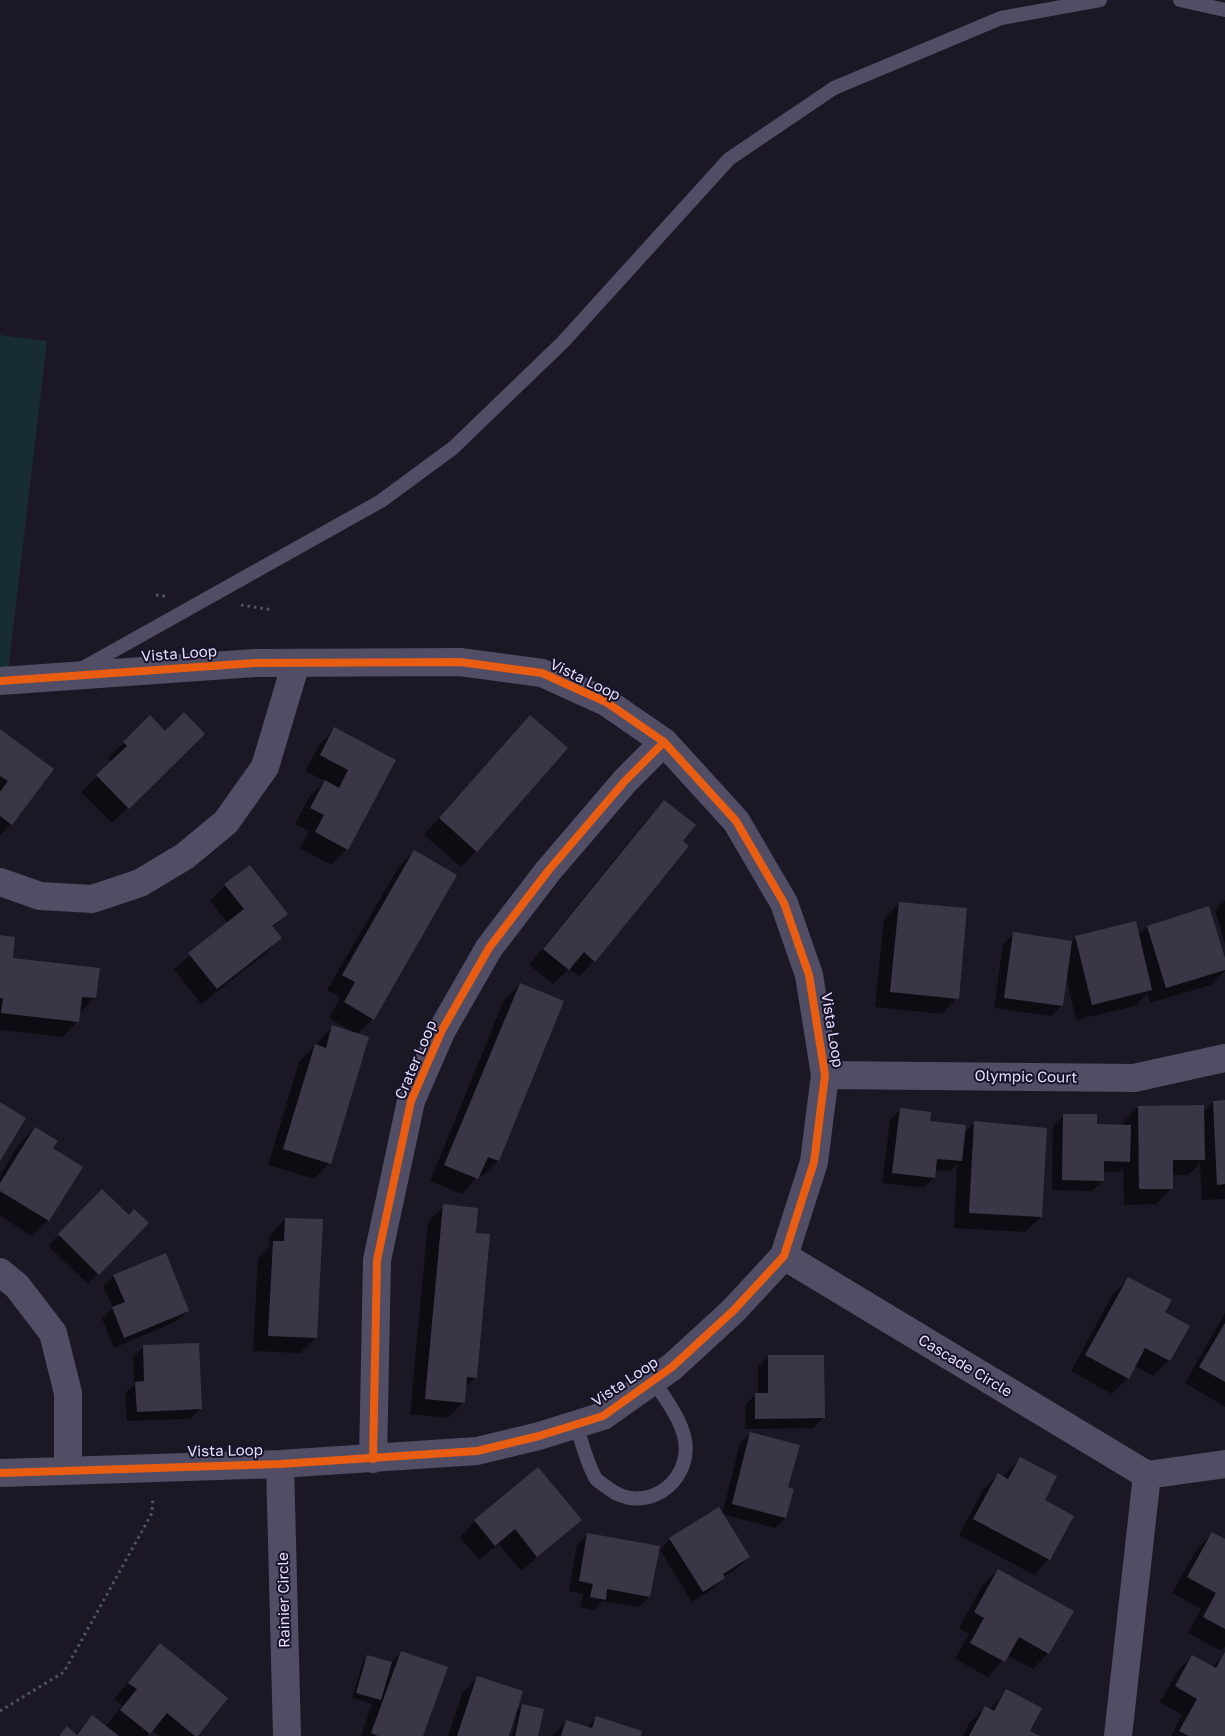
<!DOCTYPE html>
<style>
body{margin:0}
canvas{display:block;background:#1b1724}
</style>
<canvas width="1225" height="1736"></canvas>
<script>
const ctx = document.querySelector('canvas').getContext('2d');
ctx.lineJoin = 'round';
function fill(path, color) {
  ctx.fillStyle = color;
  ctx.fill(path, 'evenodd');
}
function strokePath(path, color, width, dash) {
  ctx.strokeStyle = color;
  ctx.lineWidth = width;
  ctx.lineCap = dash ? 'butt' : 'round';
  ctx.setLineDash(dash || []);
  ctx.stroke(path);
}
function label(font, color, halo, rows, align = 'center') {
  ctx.font = font + ' "Golos Text",sans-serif';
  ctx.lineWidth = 4;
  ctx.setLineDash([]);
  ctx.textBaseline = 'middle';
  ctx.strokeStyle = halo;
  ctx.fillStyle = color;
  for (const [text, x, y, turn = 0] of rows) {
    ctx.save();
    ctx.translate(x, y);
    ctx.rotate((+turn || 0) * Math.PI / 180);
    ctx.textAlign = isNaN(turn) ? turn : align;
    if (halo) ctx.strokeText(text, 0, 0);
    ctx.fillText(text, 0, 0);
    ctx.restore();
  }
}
const green = new Path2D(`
 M0 335 47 341 7 680 0 681Z`);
const shadow = new Path2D(`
 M530 716 476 851 461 867 424 835Z
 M150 717 165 732 203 734 112 823 81 792 112 762 108 758Z
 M335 729 394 761 347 849 331 865 300 848 309 831 295 824 309 797 325 781 305 771 319 745Z
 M0 731 52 769 11 824 0 835Z
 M664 801 594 961 579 976 569 969 553 984 529 965 649 817Z
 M414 852 373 1019 357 1034 330 1163 314 1179 268 1165 299 1062 332 1027 353 1032 329 1018 340 998 327 990 398 868Z
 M225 885 286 914 272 928 280 938 265 954 201 1004 174 969 227 923 210 901Z
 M1225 900V944L1215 910Z
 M899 903 957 998 942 1014 875 1007 884 919Z
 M1147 927 1225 963V971L1211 985 1150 1003 1147 994 1135 1006 1076 1020 1066 976 1061 1006 1051 1016 994 1008 1003 944 1014 934 1071 942 1076 937 1138 936Z
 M0 936 11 959 95 998 78 1014 77 1022 62 1037 0 1030Z
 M520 984 563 1002 498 1161 482 1176 479 1175 462 1194 430 1181 504 1000Z
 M1213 1102H1225V1199L1202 1200 1200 1163 1188 1175H1172V1188L1156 1204 1124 1205 1123 1167 1118 1172H1103V1181L1092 1191 1052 1190 1053 1126 1064 1115 1095 1125 1123 1126V1122L1138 1107 1203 1112Z
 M900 1110 929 1122 964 1133 975 1122 1041 1217 1025 1232 954 1228 957 1164 950 1171 935 1170 934 1178 923 1188 882 1183 890 1120Z
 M35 1128 51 1149 48 1220 32 1236 0 1216V1175L19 1144Z
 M102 1190 129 1216 147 1223 88 1284 48 1246Z
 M444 1206 474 1234 476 1377 465 1388 464 1402 448 1418 410 1414 428 1222Z
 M285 1219 316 1338 300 1353 253 1351 258 1258 269 1247 270 1235Z
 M114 1276 188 1311 177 1321 114 1348 102 1319 113 1308 103 1286Z
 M1129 1278 1163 1313 1169 1360 1153 1376 1134 1366 1128 1378 1112 1394 1071 1371 1113 1294Z
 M1225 1313V1407L1185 1383Z
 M143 1347 201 1408 190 1419 127 1421 125 1393 134 1385 133 1357Z
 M768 1357 823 1418 813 1428 745 1429V1405L755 1395H758V1367Z
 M751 1433 786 1488 785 1518 775 1528 722 1514 749 1557 738 1568 723 1577 714 1588 692 1602 660 1550 670 1539 722 1514 740 1443Z
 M1021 1458 1043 1500 1049 1559 1034 1575 959 1535 982 1491 998 1475 1003 1477Z
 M580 1520 521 1571 499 1544 479 1560 460 1537 475 1521Z
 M588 1534 649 1597 639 1607 603 1601 594 1610 580 1607 583 1594 569 1591 577 1545Z
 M1212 1534 1225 1541V1647L1221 1651 1188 1633 1201 1609 1172 1593 1197 1549Z
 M998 1570 1048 1653 1033 1669 1007 1655 988 1677 955 1659 969 1634 959 1628 982 1586Z
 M160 1645 197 1736H160L152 1730 147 1736H59L75 1735 92 1716 105 1727 122 1706 114 1699Z
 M401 1652 421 1736H361L372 1704 352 1698 363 1661 368 1656 391 1663Z
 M1224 1655 1225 1736H1171L1182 1715 1160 1702 1177 1672 1192 1656 1212 1667Z
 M477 1678 515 1712 523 1705 536 1736H512L517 1714H515L508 1736H448L462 1693Z
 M1007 1691 1029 1731 1037 1736H963L969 1723 985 1708 989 1710Z
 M596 1718 639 1736H552L567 1721 586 1728Z`);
const building = new Path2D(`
 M184 712 205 734 129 809 96 775 127 746 123 742 150 715 165 731Z
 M530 715 568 748 477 852 439 818Z
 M334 727 396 760 348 850 315 832 324 815 310 808 325 780 339 788 348 770 320 755Z
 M0 729 54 769 12 825 0 816V792L8 781 0 776Z
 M664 800 696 825 683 841 689 846 595 962 584 952 569 970 543 949Z
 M414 850 457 875 374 1020 344 1002 355 982 342 975Z
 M250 865 288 914 272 926 282 938 217 989 188 953 244 909 224 884Z
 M899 902 967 908 959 999 890 992Z
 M1209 906 1225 958V970L1166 988 1147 926Z
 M1136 921 1152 990 1092 1005 1075 936Z
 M1013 932 1072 941 1063 1006 1004 998Z
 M0 935 15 937 13 958 100 968 96 998 82 997 79 1022 1 1013 3 998H0Z
 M520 983 564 1001 499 1161 488 1157 478 1179 444 1165Z
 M332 1025 369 1037 331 1164 283 1149 315 1044 326 1048Z
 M1225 1100V1184L1217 1185 1213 1101Z
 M0 1102 26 1118 0 1161Z
 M1204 1105 1205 1160H1173V1189H1139L1138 1106Z
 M900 1108 931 1112 930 1121 966 1125 962 1161 937 1159 935 1178 892 1173Z
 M1063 1114H1097V1124L1131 1125 1130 1162 1104 1161V1181L1062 1180Z
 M974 1121 1047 1128 1042 1217 969 1213Z
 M35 1127 58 1141 53 1148 83 1167 49 1221 0 1191V1183Z
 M102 1189 129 1215 134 1209 149 1223 99 1275 58 1234Z
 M443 1204 478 1208 476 1233 490 1234 477 1378 467 1377 465 1403 425 1399Z
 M285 1218 323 1219 317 1338 268 1336 273 1241H284Z
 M166 1253 189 1311 124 1338 112 1307 125 1302 113 1275Z
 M1128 1277 1172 1300 1165 1312 1190 1326 1170 1361 1145 1348 1129 1379 1085 1355Z
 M1225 1323V1382L1199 1367Z
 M199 1343 202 1409 137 1412 135 1382 144 1381 143 1345Z
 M768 1355H824L825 1418 755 1419V1393H768Z
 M750 1432 800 1445 788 1487 794 1489 786 1518 732 1504Z
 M1020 1457 1057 1476 1045 1500 1074 1516 1050 1560 973 1519 998 1473 1008 1479Z
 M538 1467 582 1520 537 1557 515 1529 495 1546 474 1520Z
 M719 1507 750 1557 723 1574 725 1578 703 1592 669 1538Z
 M1212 1532 1225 1539V1629L1203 1617 1216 1593 1187 1577Z
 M587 1533 660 1546 650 1597 607 1589 606 1600 590 1597 593 1584 579 1581Z
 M998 1569 1074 1611 1049 1654 1019 1637 1005 1662 970 1643 984 1618 974 1612Z
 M160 1643 228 1698 198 1736H195L167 1713 150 1734 120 1710 137 1689 128 1683Z
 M401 1651 448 1667 423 1736H378L371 1733Z
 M1225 1652V1736H1189L1179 1731 1197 1699 1175 1686 1192 1655 1216 1668Z
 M367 1655 392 1662 381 1700 356 1693Z
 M477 1676 523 1691 509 1736H457Z
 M1006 1689 1042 1708 1030 1731 1040 1736H969L985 1706 994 1711Z
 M522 1704 544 1709 538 1736H515Z
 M92 1715 119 1736H59L67 1726 77 1735Z
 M596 1716 642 1731 641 1736H561L566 1720 592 1728Z`);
const path = new Path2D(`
 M156 595 165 596
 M241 605 273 610
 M0 1711 64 1672 152 1513 153 1498`);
const service = new Path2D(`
 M1180 0 1225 10
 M81 669 381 501 453 448 563 342 729 159 834 88 1001 18 1100 0
 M576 1425C582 1442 587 1464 596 1479 599 1482 604 1485 608 1488 643 1516 692 1484 685 1440 681 1419 665 1398 653 1380`);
const minor = new Path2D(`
 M0 681 255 663 460 662 542 673 606 702 664 742 736 821 784 903 809 975 825 1075 814 1162 784 1256 733 1311 672 1367 603 1416 539 1436 477 1451 280 1464 0 1473
 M0 882 40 896 92 899 140 883 185 856 226 822 265 767 296 663
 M825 1075 1134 1078 1225 1058
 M784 1256 1147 1475 1225 1464
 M0 1272 17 1286 53 1333 68 1393V1469
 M373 1459 377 1260 411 1101 442 1030 489 948 548 871 625 781 664 742
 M280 1464 287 1736
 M1118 1736 1147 1475`);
const cycleway = new Path2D(`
 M0 681 255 663 460 662 542 673 606 702 664 742 736 821 784 903 809 975 825 1075 814 1162 784 1256 733 1311 672 1367 603 1416 539 1436 477 1451 280 1464 0 1473
 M373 1459 377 1260 411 1101 442 1030 489 948 548 871 625 781 664 742`);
const streetNames = [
 ["Vista Loop",179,654,-4],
 ["Vista Loop",585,680,26],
 ["Vista Loop",832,1030,81],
 ["Crater Loop",416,1060,-67],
 ["Olympic Court",1026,1077,1],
 ["Cascade Circle",965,1366,31],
 ["Vista Loop",625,1382,-34],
 ["Vista Loop",225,1451,-1],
 ["Rainier Circle",284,1600,-91]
];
fill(green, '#172d31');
fill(shadow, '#0007');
fill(building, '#3b3645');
strokePath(path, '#4c5664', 3, [2.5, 4]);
strokePath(service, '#514d64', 14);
strokePath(minor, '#514d64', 28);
strokePath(cycleway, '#e95d12', 8);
label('15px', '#e3ddfd', '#181229', streetNames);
</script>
